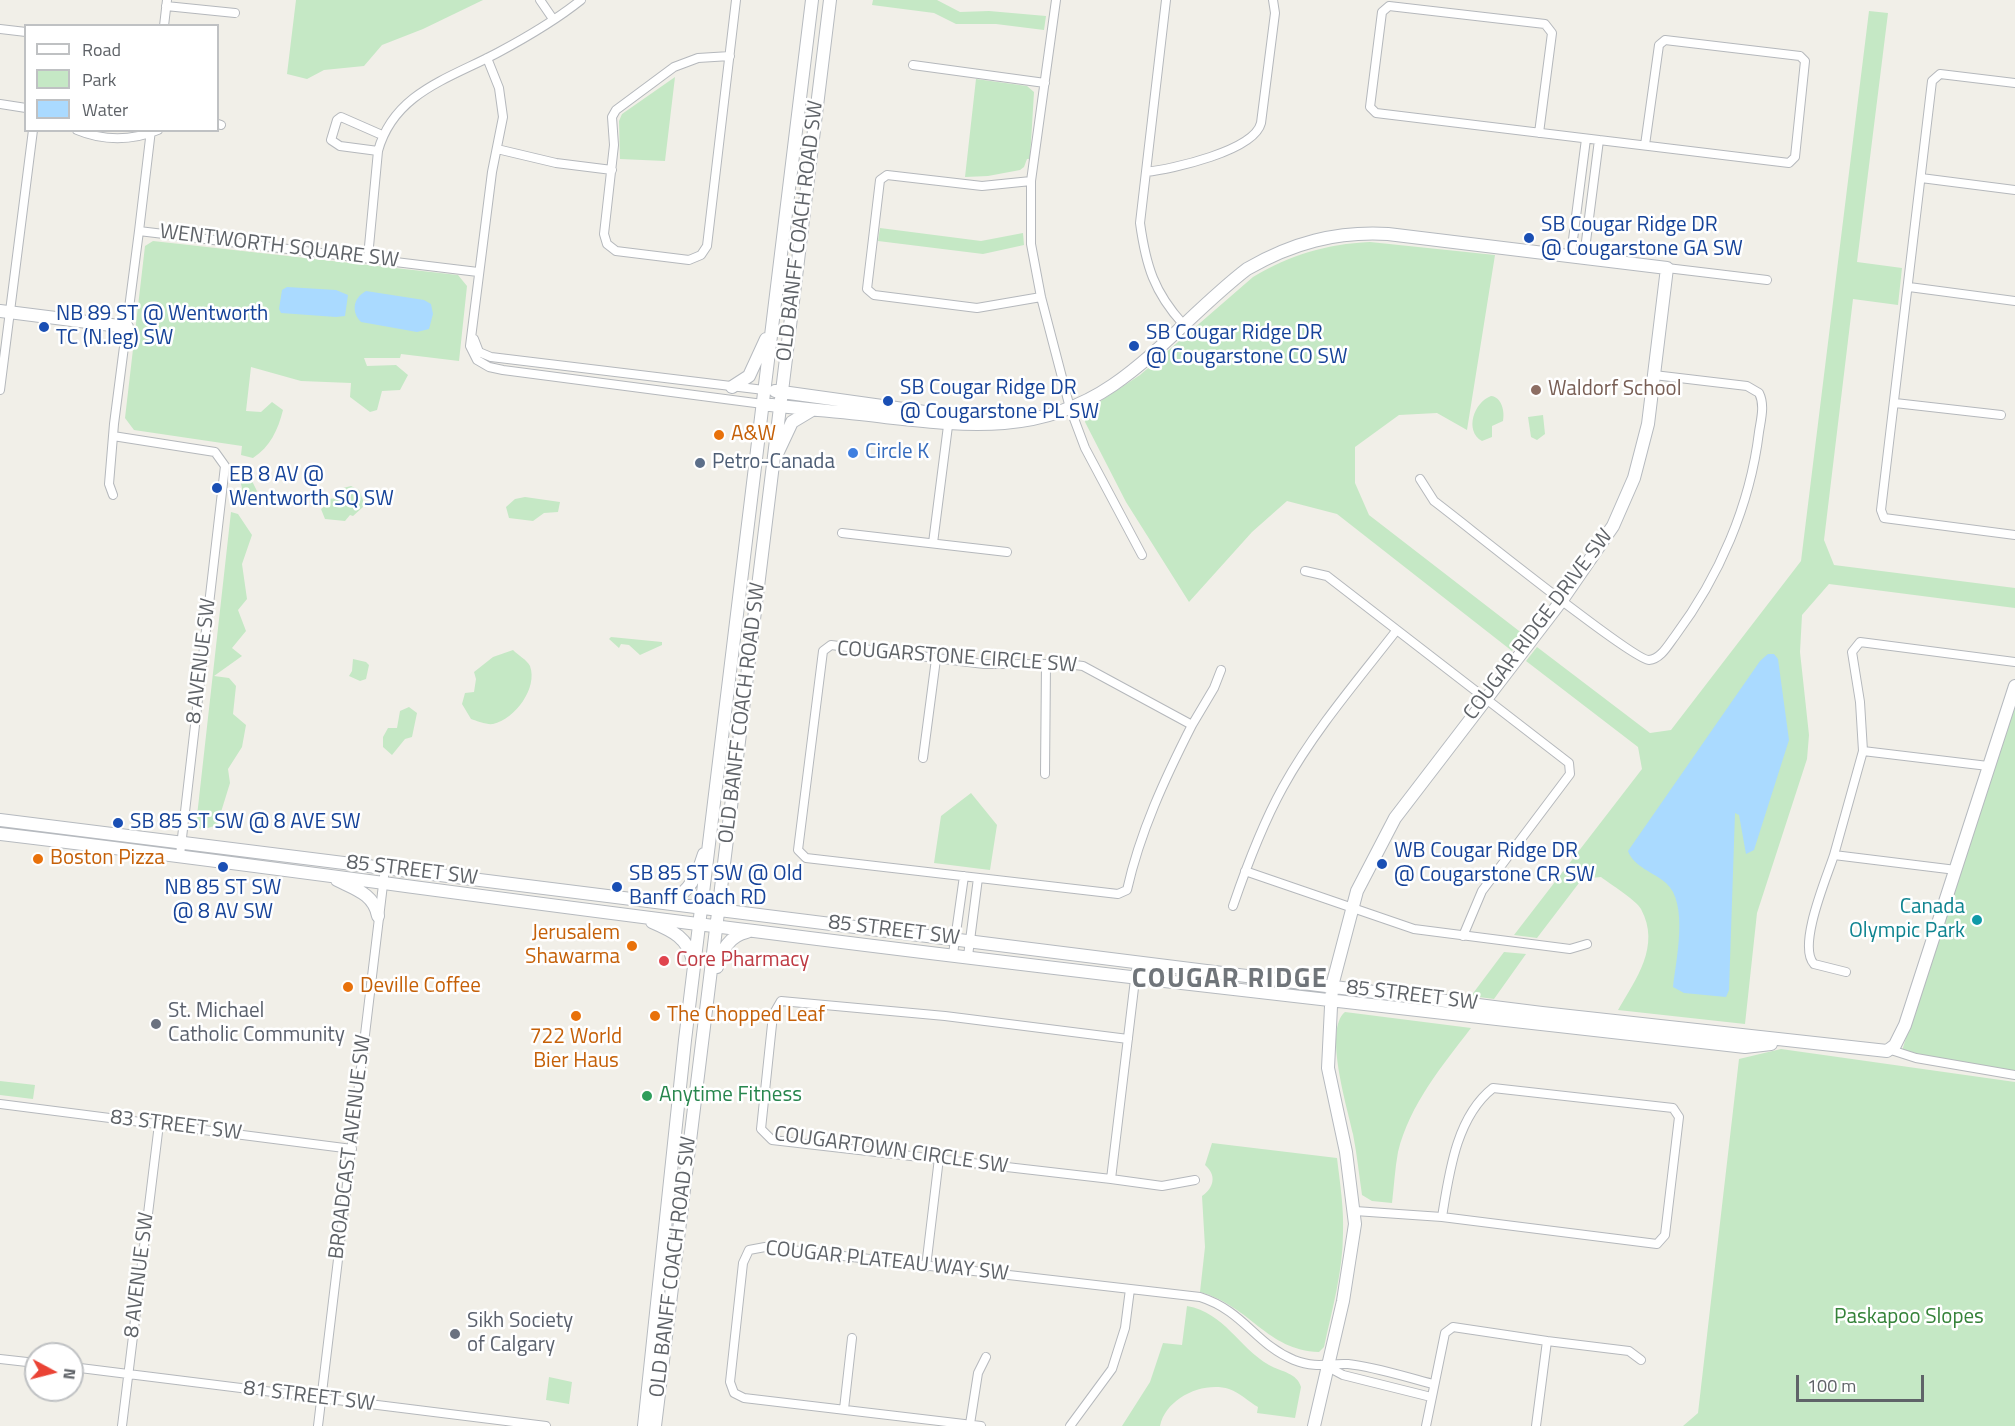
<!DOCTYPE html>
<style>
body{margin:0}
#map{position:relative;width:2015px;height:1426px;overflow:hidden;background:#f1efe8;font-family:"Titillium Web",sans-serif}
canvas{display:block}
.legend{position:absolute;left:24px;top:24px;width:195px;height:108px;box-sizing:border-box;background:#fff;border:2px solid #bfc1c3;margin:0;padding:8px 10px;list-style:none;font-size:18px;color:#5f6368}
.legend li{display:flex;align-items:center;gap:12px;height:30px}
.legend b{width:30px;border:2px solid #bfc1c3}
.north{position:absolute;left:24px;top:1342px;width:60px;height:60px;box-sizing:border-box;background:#fff;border:2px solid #bfc1c3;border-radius:50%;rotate:97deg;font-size:16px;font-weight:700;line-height:24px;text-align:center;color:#5f6368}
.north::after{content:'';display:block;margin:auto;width:21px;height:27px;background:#ea4335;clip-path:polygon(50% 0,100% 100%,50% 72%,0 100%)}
.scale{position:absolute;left:1796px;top:1375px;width:128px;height:27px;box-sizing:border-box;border:3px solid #5f6368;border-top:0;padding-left:8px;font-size:18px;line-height:21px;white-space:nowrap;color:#5f6368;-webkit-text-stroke:4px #fff;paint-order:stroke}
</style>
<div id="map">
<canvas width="2015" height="1426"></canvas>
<ul class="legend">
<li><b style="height:8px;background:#fff"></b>Road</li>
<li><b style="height:16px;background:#c5e8c5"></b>Park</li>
<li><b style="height:16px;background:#aadaff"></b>Water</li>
</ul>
<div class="north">N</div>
<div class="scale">100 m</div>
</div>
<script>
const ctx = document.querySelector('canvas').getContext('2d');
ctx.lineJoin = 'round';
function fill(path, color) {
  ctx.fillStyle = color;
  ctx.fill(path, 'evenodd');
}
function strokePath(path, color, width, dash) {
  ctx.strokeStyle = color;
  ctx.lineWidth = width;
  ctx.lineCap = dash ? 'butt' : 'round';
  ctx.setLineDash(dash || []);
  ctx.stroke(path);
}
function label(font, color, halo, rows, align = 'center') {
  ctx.font = font + ' "Titillium Web",sans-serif';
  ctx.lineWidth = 5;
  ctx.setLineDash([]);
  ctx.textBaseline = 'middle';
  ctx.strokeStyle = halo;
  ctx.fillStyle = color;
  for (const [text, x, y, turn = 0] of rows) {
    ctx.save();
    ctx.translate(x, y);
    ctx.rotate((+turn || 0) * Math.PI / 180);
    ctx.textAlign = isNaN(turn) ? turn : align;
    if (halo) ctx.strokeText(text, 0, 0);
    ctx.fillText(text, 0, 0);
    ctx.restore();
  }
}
const green = new Path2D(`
 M296 0H483L423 29 382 45 364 66 324 70 307 79 287 74Z
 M873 0H937L960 12 989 11 1046 16 1044 30 996 24H956L934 13 872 5Z
 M1869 11 1888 13 1857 262 1902 268 1898 305 1853 299 1824 540 1834 565 2015 588V608L1829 584 1802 615 1800 652 1809 735 1807 759 1757 913 1745 1024 1618 1010C1636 979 1661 946 1641 909 1636 900 1610 884 1601 877L1582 879 1537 938 1514 935 1642 769 1638 747 1526 661 1537 647 1650 733 1671 730 1801 561Z
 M675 77 665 161 620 159 619 121 622 114Z
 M976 79 1027 86 1034 92 1030 159H1027L1024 167 1020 170 988 176 965 177Z
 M880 228 981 241 1023 233 1024 245 983 254 878 241Z
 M153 241 458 275 467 286 459 361 401 354 400 358H364L367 366 396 365 408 375 400 390 382 391 377 410 370 412 350 397 351 383 301 381 251 367 246 411 261 412 272 402 283 410C278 430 270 447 253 458L241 455 242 446 134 430 125 418 145 246Z
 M1370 242 1495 255 1467 430 1437 413 1399 415 1355 447V483L1369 515 1523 634 1512 651 1337 514 1287 501 1252 532 1189 602 1126 502 1085 422 1087 410 1140 375 1253 277C1290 255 1326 244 1370 242Z
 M1491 396C1502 397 1505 412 1503 421L1492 426V437L1482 441C1464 431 1474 402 1491 396Z
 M1543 415 1545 434 1537 440 1531 437 1528 417Z
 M244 478 251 479 257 491 253 498 246 502V498L240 496 242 488 240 480Z
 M351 486 359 490 363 500V507L353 516 350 515 345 521 325 519 321 509 325 506 326 499 339 498 343 488Z
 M525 497 560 502 558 512 544 513 533 521 509 518 506 507 515 499Z
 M231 512 238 514 252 535 242 564 247 599 238 610 246 631 232 648 242 656 214 676 229 678 236 686 233 714 246 725 242 747 228 769 230 783 217 825 202 830 196 825Z
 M611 637 662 642V645L640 655 629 645 621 644 619 648 609 639Z
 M513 650C518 655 527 660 530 666 538 688 515 719 493 724 487 725 477 721 471 719L462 704 465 693 474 692 476 679 474 672 493 657Z
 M353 659 366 662 369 665 366 679 360 681 349 676 352 671Z
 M2015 686V1075L1901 1054Z
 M409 707 417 713 412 737 405 739 392 755 383 747V737L388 728H397L400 711Z
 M971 793 997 825 990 870 934 863 941 816Z
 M1504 952 1526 954 1494 999 1471 996Z
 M1345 1012 1471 1028C1442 1066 1410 1104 1398 1152 1395 1168 1394 1186 1392 1203L1372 1201 1362 1195C1359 1175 1357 1154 1353 1134 1348 1109 1323 1030 1345 1012Z
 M1781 1049 2015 1082V1426H1683L1698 1413 1739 1059Z
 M0 1081 35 1085 33 1099 0 1095Z
 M1212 1143 1337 1158C1340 1183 1344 1208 1343 1233 1343 1271 1332 1310 1324 1347L1319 1352C1266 1350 1252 1307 1200 1292L1205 1247 1202 1196C1214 1188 1217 1175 1205 1165Z
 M1187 1306C1225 1313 1238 1347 1269 1365 1282 1372 1297 1373 1301 1387L1295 1418 1257 1413 1258 1407C1249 1402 1239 1392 1229 1389 1203 1381 1166 1398 1160 1426H1122L1150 1382 1163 1343 1182 1345Z
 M549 1377 572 1382 569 1404 546 1400Z`);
const water = new Path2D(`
 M287 287 336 290 348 295 345 316 336 317 281 313 279 309 282 290Z
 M366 291 424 300 431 304 433 314 429 329 417 332 361 322C351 312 353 298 366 291Z
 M1768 654H1774L1778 659 1789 740 1754 850 1746 854 1739 815 1735 813 1729 990 1726 997 1684 993 1673 987C1676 960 1689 903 1666 883 1653 872 1634 867 1628 851L1760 661Z`);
const street = new Path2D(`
 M540 0 553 19
 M1056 0 1031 181V244L1041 297 1070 408 1085 448 1142 555
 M1166 0 1140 223C1146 266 1154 292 1183 324
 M166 6 235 13
 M164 26 167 0
 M0 29 26 32
 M730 56 698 58 674 67 616 110 612 117 614 145 604 234 607 244 616 251 689 260 701 255 707 246 736 0
 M487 58 499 88 503 117 492 172 470 346 477 360 489 367 503 370 763 404
 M913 65 1045 83
 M2015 83 1940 74 1932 81 1881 510 1884 518 2015 535
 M0 104 26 108
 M218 124 221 125
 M77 130C103 141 132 141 158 130
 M1539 133 1552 33 1545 24 1389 6 1382 12 1370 107 1376 113C1514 130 1651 146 1789 163L1795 157 1805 61 1800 56 1665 40 1659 45 1645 145
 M497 149 556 163 612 170
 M378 151 340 146 331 140 337 120 341 117 382 135
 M1146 172C1172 169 1254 151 1261 123L1275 13 1273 0
 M1921 178 2015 190
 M1031 181 982 186 887 175 880 180 867 289 874 295 977 308 1041 297
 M139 231 151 130
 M1571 255 1586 139
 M368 257 378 151C394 92 451 78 499 52 527 37 556 20 581 0
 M1584 257 1599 140
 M1667 268 1767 280
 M1909 287 2015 301
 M474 339 479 352 491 357 764 390
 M0 390 33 130
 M1895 403 2001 415
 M113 436 215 452 225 466 180 855
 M1420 479 1434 501C1461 521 1632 660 1649 660 1661 659 1668 645 1675 636 1719 577 1750 506 1759 432 1761 419 1765 405 1759 393L1747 386 1654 375
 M113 495 109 484 114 424 139 231 478 272
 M842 533 1007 552
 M933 543 949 418
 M1305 571 1327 576 1569 763 1570 774 1482 891 1463 936
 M831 645 984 664H1066L1083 666 1192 725C1165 778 1140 832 1127 890L1118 894 806 858 798 850 823 651Z
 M1192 725 1214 688 1221 670
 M1863 751 1988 766
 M923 758 936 659
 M1045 774 1046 664
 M1834 855C1827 877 1797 946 1814 964L1846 972
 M1956 870 1834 855 1863 751 1860 702 1852 652 1860 642 2015 662
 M1245 871 1414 929 1570 949 1587 944
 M1233 906C1247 865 1262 825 1283 787 1314 731 1357 681 1396 631
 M953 954 964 876
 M968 956 978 878
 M1128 1039 945 1016 781 1001 773 1015 761 1129 772 1140 1111 1179 1137 963
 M1891 1050 1916 1058 2015 1075
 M0 1104 352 1149
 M1111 1179 1162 1186 1195 1180
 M1355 1211 1442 1217 1657 1244 1665 1235 1679 1117 1673 1108 1493 1088C1456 1117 1449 1174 1442 1217
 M926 1267 939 1158
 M1547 1341 1629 1351 1641 1360
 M0 1359 36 1363
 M72 1367 546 1426
 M1328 1367 1343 1375 1431 1397
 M844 1409 852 1338
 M970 1424 978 1373 986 1357
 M122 1426 159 1124
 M318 1426 385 868
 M981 1426 744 1398 734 1393 730 1382 743 1263 749 1250 765 1247 1200 1297C1244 1311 1255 1344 1294 1360 1318 1369 1327 1363 1348 1364 1376 1367 1405 1377 1433 1384
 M1070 1426 1112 1369 1125 1328 1130 1289
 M1426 1426 1445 1333 1453 1327 1547 1341 1536 1426`);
const secondary = new Path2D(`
 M0 311 127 327
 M732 387 749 376 766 339
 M775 391 989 421
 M763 404C803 409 844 412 885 417 967 426 1040 435 1113 385 1161 352 1200 305 1247 269 1292 243 1336 231 1388 234L1667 268 1648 424 1634 478 1613 526 1562 600 1395 818 1357 891 1332 986 1328 1068 1346 1152 1355 1224 1343 1301 1314 1426
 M777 454 792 422 812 410
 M0 820 1542 1013 1887 1051 1895 1045 1905 1025 2015 686
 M0 834C252 864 502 900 754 931 1084 973 1414 1010 1745 1047L1771 1044
 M337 880C355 889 374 894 378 916
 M663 901C686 900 698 874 704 854
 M652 922C673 931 688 938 693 961
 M717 967C722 950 729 936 747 932
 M644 1426 685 1040 812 0
 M655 1426 830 0`);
const markers = [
 [1529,238,6,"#1a4fb4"],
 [44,327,6,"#1a4fb4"],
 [1134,346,6,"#1a4fb4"],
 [1536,390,6,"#8d6e63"],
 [888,401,6,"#1a4fb4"],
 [719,435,6,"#e8710a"],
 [853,453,6,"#3f7fe0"],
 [700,463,6,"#5c6f8a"],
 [217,488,6,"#1a4fb4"],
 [118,823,6,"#1a4fb4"],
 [38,859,6,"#e8710a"],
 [1382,864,6,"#1a4fb4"],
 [223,867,6,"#1a4fb4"],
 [617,887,6,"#1a4fb4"],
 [1977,920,6,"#0f9aa8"],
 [632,946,6,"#e8710a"],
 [664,961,6,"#e0444e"],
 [348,987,6,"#e8710a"],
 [576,1016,6,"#e8710a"],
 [655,1016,6,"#e8710a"],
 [156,1024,6,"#6b7280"],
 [647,1096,6,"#2e9e5b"],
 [455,1334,6,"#6b7280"]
];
const transitNames = [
 ["SB Cougar Ridge DR",1541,226],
 ["@ Cougarstone GA SW",1541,250],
 ["NB 89 ST @ Wentworth",56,315],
 ["TC (N.leg) SW",56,339],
 ["SB Cougar Ridge DR",1146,334],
 ["@ Cougarstone CO SW",1146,358],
 ["SB Cougar Ridge DR",900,389],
 ["@ Cougarstone PL SW",900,413],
 ["EB 8 AV @",229,476],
 ["Wentworth SQ SW",229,500],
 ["SB 85 ST SW @ 8 AVE SW",130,823],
 ["WB Cougar Ridge DR",1394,852],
 ["@ Cougarstone CR SW",1394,876],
 ["SB 85 ST SW @ Old",629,875],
 ["Banff Coach RD",629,899],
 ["NB 85 ST SW",223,889,"center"],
 ["@ 8 AV SW",223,913,"center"]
];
const streetNames = [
 ["OLD BANFF COACH ROAD SW",801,231,-83],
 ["WENTWORTH SQUARE SW",279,247,7],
 ["COUGAR RIDGE DRIVE SW",1539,625,-53],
 ["COUGARSTONE CIRCLE SW",957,658,4],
 ["8 AVENUE SW",202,661,-83],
 ["OLD BANFF COACH ROAD SW",743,713,-83],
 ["85 STREET SW",412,871,7],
 ["85 STREET SW",894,931,7],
 ["85 STREET SW",1412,996,7],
 ["83 STREET SW",176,1126,7],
 ["BROADCAST AVENUE SW",351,1147,-83],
 ["COUGARTOWN CIRCLE SW",891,1151,8],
 ["COUGAR PLATEAU WAY SW",887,1262,6],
 ["OLD BANFF COACH ROAD SW",674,1267,-83],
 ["8 AVENUE SW",140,1275,-83],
 ["81 STREET SW",309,1397,7]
];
const educationNames = [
 ["Waldorf School",1548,390]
];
const foodNames = [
 ["A&W",731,435],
 ["Boston Pizza",50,859],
 ["Jerusalem",620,934,"right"],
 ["Shawarma",620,958,"right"],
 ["Deville Coffee",360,987],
 ["The Chopped Leaf",667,1016],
 ["722 World",576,1038,"center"],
 ["Bier Haus",576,1062,"center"]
];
const shopNames = [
 ["Circle K",865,453]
];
const serviceNames = [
 ["Petro-Canada",712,463]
];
const cultureNames = [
 ["Canada",1965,908],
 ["Olympic Park",1965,932]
];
const healthNames = [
 ["Core Pharmacy",676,961]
];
const worshipNames = [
 ["St. Michael",168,1012],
 ["Catholic Community",168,1036],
 ["Sikh Society",467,1322],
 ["of Calgary",467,1346]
];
const leisureNames = [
 ["Anytime Fitness",659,1096]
];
const parkNames = [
 ["Paskapoo Slopes",1909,1318]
];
const districtNames = [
 ["COUGAR RIDGE",1230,980]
];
fill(green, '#c5e8c5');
fill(water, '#aadaff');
strokePath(street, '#b5b8bc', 10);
strokePath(secondary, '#b6babf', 14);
strokePath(street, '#fff', 8);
strokePath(secondary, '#fff', 12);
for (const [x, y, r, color] of markers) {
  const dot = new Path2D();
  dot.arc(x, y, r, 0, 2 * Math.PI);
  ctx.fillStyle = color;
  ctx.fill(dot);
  strokePath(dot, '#fff', 2);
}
label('21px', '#164399', '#fff', transitNames, 'left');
label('21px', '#5f6368', '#fff', streetNames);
label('21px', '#785e54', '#fff', educationNames, 'left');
label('21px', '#c56008', '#fff', foodNames, 'left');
label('21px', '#366cbe', '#fff', shopNames, 'left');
label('21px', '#4e5e75', '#fff', serviceNames, 'left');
label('21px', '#0d838f', '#fff', cultureNames, 'right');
label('21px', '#be3a42', '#fff', healthNames, 'left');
label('21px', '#5b616d', '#fff', worshipNames, 'left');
label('21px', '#27864d', '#fff', leisureNames, 'left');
label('21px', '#348238', '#fff', parkNames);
ctx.letterSpacing = '1.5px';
label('bold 27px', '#70757a', '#fff', districtNames);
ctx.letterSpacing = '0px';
</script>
